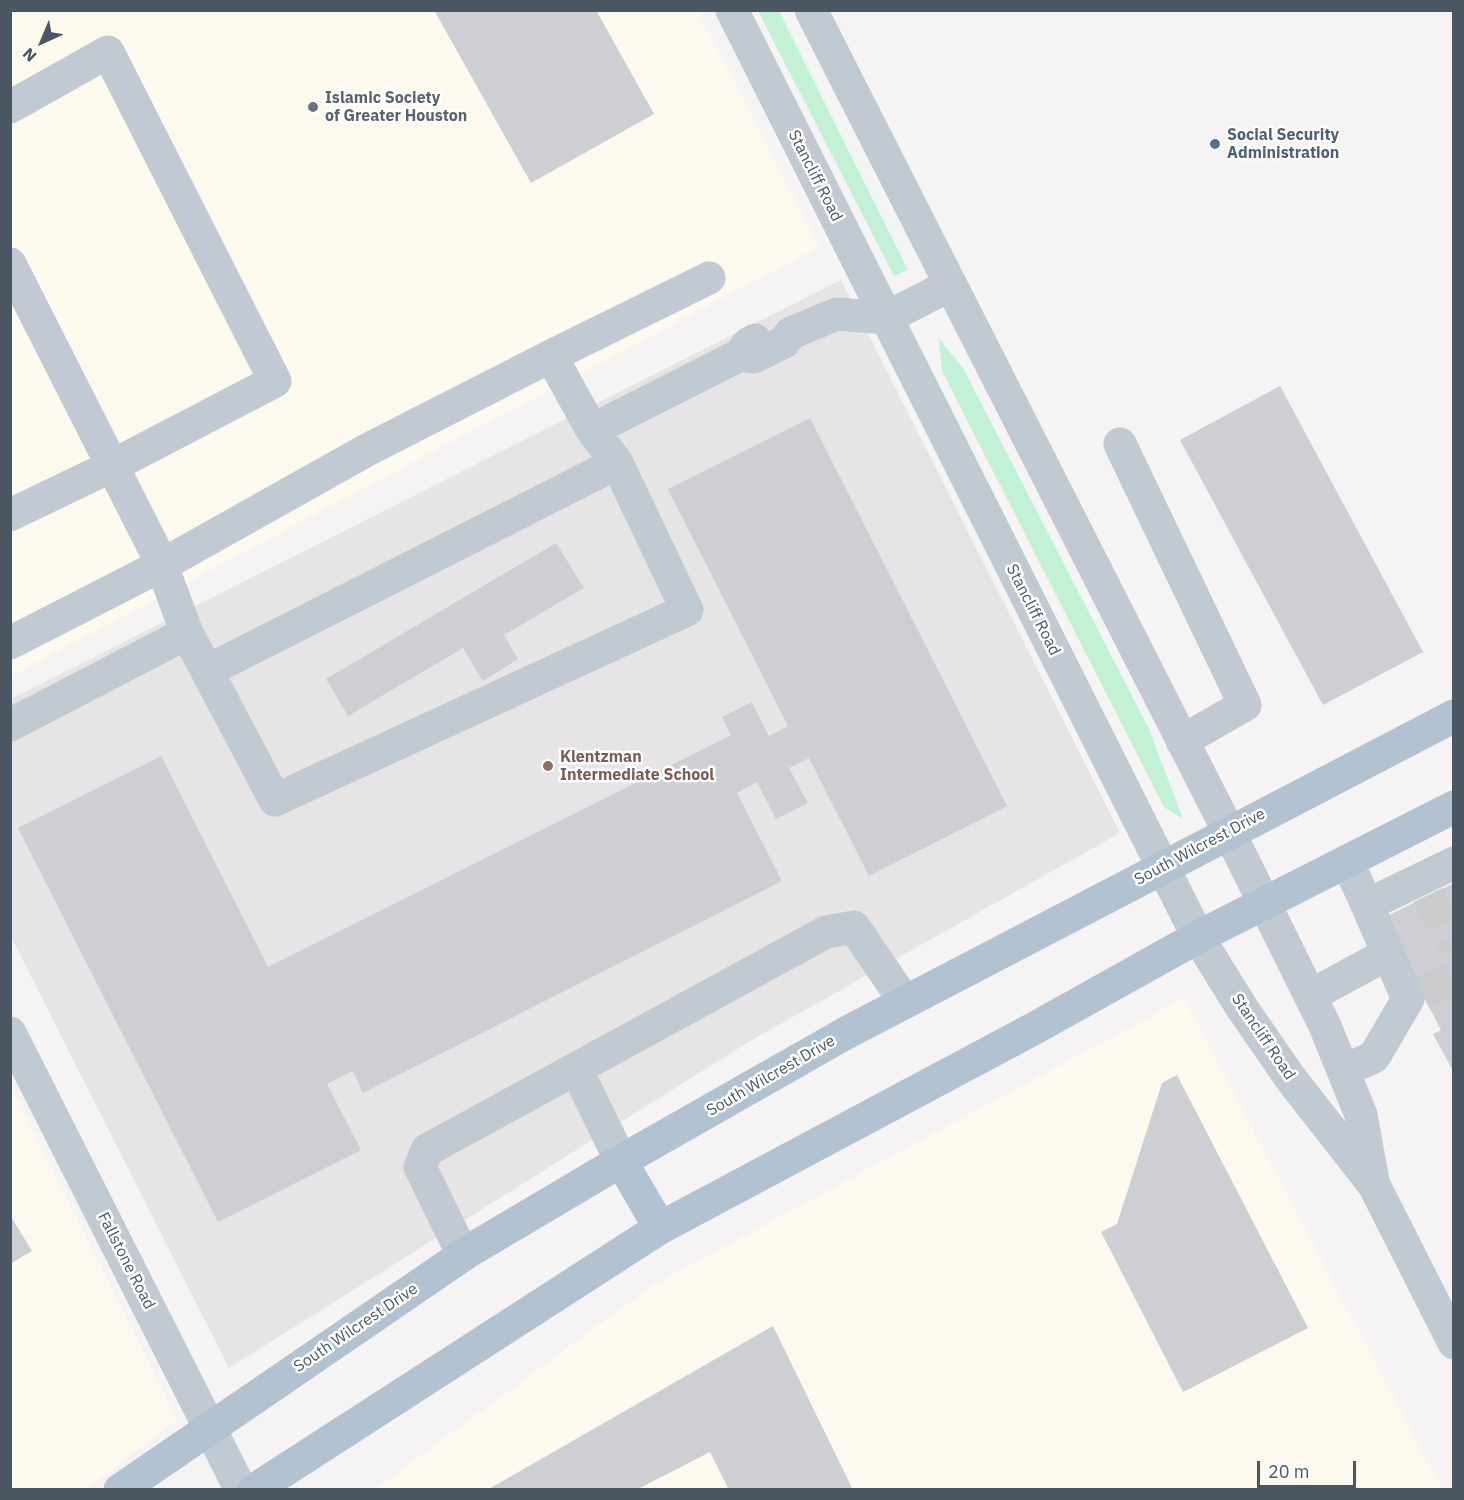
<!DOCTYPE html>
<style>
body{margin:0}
#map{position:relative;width:1464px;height:1500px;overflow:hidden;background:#f5f3f3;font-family:"IBM Plex Sans",sans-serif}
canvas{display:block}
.frame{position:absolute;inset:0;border:12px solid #4a5661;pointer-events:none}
.north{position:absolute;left:12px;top:12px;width:60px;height:60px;-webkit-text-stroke:4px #fff;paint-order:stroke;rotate:224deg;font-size:16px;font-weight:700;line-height:24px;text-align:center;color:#4a5661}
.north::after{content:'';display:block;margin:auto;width:21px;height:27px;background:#4a5661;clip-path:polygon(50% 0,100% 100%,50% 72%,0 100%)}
.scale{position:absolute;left:1257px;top:1461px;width:99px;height:27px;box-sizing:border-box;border:3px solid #4a5661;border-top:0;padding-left:8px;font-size:18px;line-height:21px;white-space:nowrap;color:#4a5661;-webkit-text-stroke:4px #fff;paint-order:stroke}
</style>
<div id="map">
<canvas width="1464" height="1500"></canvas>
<div class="frame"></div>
<div class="north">N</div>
<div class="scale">20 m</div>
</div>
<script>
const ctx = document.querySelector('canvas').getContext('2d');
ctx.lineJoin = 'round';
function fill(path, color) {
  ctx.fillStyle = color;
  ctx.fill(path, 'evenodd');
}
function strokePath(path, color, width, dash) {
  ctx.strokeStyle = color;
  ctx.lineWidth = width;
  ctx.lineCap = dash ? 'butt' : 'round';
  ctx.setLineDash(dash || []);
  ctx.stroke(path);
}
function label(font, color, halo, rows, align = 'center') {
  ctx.font = font + ' "IBM Plex Sans",sans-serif';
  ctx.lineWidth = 5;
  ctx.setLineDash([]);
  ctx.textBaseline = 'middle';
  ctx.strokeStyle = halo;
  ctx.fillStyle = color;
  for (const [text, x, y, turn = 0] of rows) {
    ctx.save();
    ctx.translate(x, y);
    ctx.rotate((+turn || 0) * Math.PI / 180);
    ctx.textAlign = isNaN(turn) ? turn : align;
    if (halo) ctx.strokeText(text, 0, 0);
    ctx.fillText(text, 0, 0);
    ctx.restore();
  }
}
const commercial = new Path2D(`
 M11 11H698L819 247 11 676Z
 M1184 998 1442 1489 374 1490 653 1285Z
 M10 1085 178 1419 87 1489H11Z`);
const education = new Path2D(`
 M841 280 1120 833 750 1041 229 1368 11 937V699Z`);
const green = new Path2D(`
 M758 11H779L908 270 894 276Z
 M939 339 963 368 1149 729 1183 819 1164 807 942 371Z`);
const building = new Path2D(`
 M434 10H596L654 114 531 183Z
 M1280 386 1423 652 1323 705 1180 440Z
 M810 418 1007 806 869 876 809 758 789 768 808 803 776 819 757 782 737 793 782 881 363 1093 353 1071 327 1084 361 1150 218 1222 18 828 161 756 268 967 731 735 722 717 752 702 769 736 788 726 668 489Z
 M556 543 584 588 504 635 518 659 483 681 463 648 348 716 326 679Z
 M1454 883V1073L1433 1034 1441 1030 1383 918Z
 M1177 1075 1308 1328 1183 1392 1101 1232 1117 1224 1162 1083Z
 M10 1215 32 1251 10 1264Z
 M773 1326 853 1490H729L710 1452 636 1490H487Z`);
const minorTunnel = new Path2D(`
 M1428 895 1454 948
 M1422 993 1454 978`);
const minor = new Path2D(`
 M732 10 1198 937 1242 1008 1291 1079 1374 1185 1454 1343
 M811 10 1229 832 1325 1026 1361 1115 1373 1181
 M10 107 108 52 275 381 112 466 10 515
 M10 264 159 558 187 633
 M740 355 754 357 784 342 791 333 837 314 886 318 950 285
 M592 430 740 355 748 344 755 340
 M1120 444 1245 705 1182 741
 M10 643 162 565 367 450 551 356 709 278
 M207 671 617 463
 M10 725 187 633 275 800 687 610 617 463 592 430 551 356
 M1347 861 1367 905
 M1310 996 1389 953
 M10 1033 241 1490
 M576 1069 621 1161
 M1343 1071 1374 1057 1408 999 1367 905 1454 863
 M463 1255 420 1167 427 1150 826 932 854 927 905 1002`);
const major = new Path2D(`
 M621 1161 660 1228
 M120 1490 469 1251 621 1161 846 1033 1454 716
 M254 1490 660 1228 1035 1028 1198 937 1454 807`);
const markers = [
 [313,107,6,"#6b7280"],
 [1215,144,6,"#5c6f8a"],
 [548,766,6,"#8d6e63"]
];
const worshipNames = [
 ["Islamic Society",325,98],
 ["of Greater Houston",325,116]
];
const serviceNames = [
 ["Social Security",1227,135],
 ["Administration",1227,153]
];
const streetNames = [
 ["Stancliff Road",815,176,63],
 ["Stancliff Road",1033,610,63],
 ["South Wilcrest Drive",1200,847,-28],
 ["Stancliff Road",1263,1037,56],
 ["South Wilcrest Drive",771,1076,-30],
 ["Fallstone Road",126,1261,63],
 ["South Wilcrest Drive",356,1328,-34]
];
const educationNames = [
 ["Klentzman",560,757],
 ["Intermediate School",560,775]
];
fill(commercial, '#fdf9ef');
fill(education, '#e6e4e5');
fill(green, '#c3f1d5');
fill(building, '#cdcfd5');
strokePath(minorTunnel, '#caccce', 33, [33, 16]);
strokePath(minor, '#c1cad2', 33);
strokePath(major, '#b3c2d1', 33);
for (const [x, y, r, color] of markers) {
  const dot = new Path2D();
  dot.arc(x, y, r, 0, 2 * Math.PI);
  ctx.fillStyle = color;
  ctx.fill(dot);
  strokePath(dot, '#fff', 2);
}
label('bold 16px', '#5b616d', '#fff', worshipNames, 'left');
label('bold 16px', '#4e5e75', '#fff', serviceNames, 'left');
label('16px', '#4a5661', '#fff', streetNames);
label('bold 16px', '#785e54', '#fff', educationNames, 'left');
</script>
